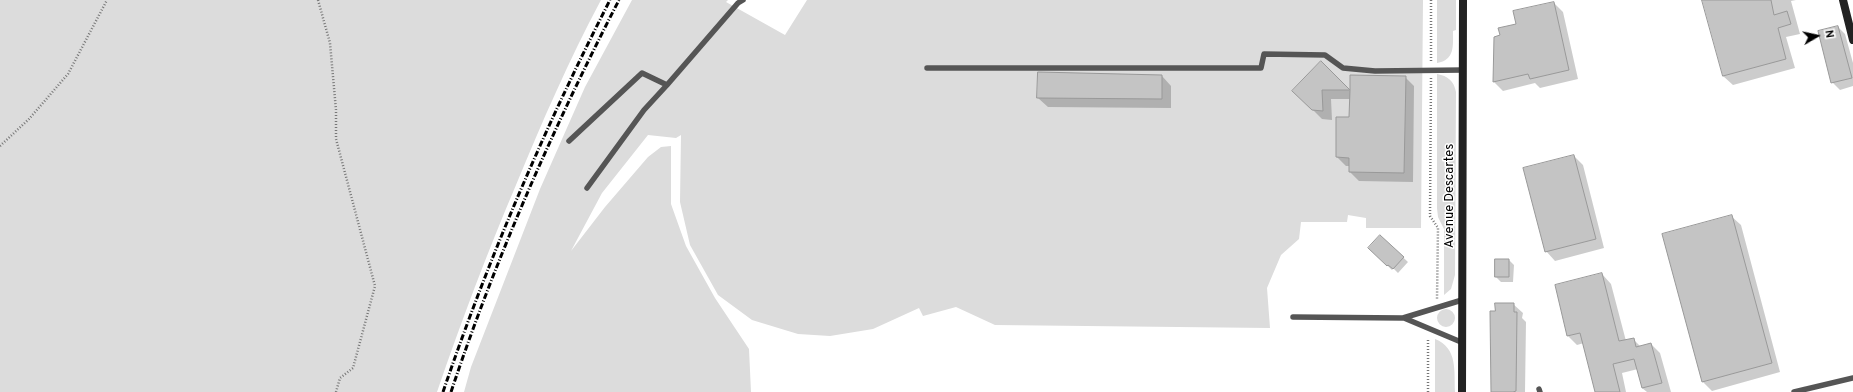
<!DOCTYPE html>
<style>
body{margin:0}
#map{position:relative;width:1853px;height:392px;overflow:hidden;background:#fff;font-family:Overpass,sans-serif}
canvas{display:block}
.north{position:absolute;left:1797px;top:16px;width:40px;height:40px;-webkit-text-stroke:3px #fff;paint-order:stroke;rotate:81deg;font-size:11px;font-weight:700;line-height:16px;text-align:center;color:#000}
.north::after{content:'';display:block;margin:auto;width:14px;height:18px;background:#000;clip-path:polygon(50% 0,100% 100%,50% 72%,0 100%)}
</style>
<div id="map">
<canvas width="1853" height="392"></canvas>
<div class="north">N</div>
</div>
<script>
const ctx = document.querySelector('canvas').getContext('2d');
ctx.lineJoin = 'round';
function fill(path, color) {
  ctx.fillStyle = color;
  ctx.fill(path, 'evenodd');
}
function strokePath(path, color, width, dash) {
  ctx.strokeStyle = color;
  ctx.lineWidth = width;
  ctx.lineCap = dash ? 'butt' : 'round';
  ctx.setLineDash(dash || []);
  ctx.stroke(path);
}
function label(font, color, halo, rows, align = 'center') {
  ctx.font = font + ' Overpass,sans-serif';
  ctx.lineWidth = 3;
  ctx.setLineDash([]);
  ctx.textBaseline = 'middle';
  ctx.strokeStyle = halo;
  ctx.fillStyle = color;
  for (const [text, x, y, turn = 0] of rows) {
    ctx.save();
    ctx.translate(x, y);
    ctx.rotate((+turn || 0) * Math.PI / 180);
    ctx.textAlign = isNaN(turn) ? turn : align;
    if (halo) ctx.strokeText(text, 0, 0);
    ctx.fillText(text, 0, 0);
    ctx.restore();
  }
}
const green = new Path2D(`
 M0 0H601C569 60 542 122 516 185 487 253 461 322 437 392H0Z
 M632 0H728L726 2 785 35 807 0H1423L1421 228H1366V218L1348 215 1347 222H1301L1299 239 1281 255 1267 288 1270 328 995 325 956 307 923 316 919 308 873 329 830 336 798 334 752 320 718 295 690 245 680 202 681 135 676 138 648 135 602 193 571 251 605 207 648 157 661 147 671 146V204L686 246 715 298 749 349 751 392H464L471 367 540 189 585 87Z
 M1437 0H1456V30L1453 31C1453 46 1455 60 1437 63Z
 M1437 74C1448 76 1454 81 1456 92L1455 275 1451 289 1444 295V229L1438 217 1437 208Z
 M1437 318a9 9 0 1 1 18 0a9 9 0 1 1-18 0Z
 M1435 339C1458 348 1454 371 1455 392H1435Z`);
const shadow = new Path2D(`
 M1703 0H1796L1791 1 1800 34 1786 37 1795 68 1733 85 1723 76Z
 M1554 3 1563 12 1578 79 1540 88 1535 83 1503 91 1494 82 1501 36 1517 24Z
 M1838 27 1845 34 1853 63V86L1840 90 1832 82Z
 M1321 62 1351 92 1405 77 1414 86 1413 182 1359 181 1350 172V166H1346L1337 157 1350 118 1351 99H1331L1332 120 1322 119 1294 91Z
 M1162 76 1171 86V108L1048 107 1038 98Z
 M1574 156 1583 165 1604 248 1555 261 1546 251Z
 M1731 216 1741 225 1780 372 1712 391 1703 382Z
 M1380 236 1408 262 1398 273 1393 268 1392 270 1369 248Z
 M1509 260 1514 265 1513 282H1501L1496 277Z
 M1602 274 1611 284 1626 341 1633 339 1641 347 1651 344 1660 353 1671 392H1647L1642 388 1638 369 1622 373 1626 392H1596L1584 343 1577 345 1568 336Z
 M1513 304 1523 313 1522 318 1526 322 1525 392H1491V312H1496Z`);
const building = new Path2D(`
 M1702 0H1771L1774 15 1787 11 1791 24 1778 28 1786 59 1723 76Z
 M1554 2 1569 70 1530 79 1528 74 1493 82 1494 37 1500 35 1498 28 1516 24 1513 11Z
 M1838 26 1852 78 1831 83 1818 31Z
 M1321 61 1350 90V75L1406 76 1404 173 1349 172V158L1336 157V117H1349L1350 90H1322L1323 111 1312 110 1292 91Z
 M1038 72 1162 75V99L1037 98Z
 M1574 155 1596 239 1545 252 1523 168Z
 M1732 215 1772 363 1702 382 1662 234Z
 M1380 235 1404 257 1393 269 1388 265 1387 266 1368 248Z
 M1495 259H1509V277H1495Z
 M1602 273 1619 341 1634 338 1636 347 1651 343 1662 383 1642 388 1634 359 1613 364 1620 392H1595L1580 333 1567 336 1555 285Z
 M1495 303H1514V312H1517L1516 391 1513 392H1491L1490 311H1495Z`);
const path = new Path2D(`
 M318 0 330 43 336 110V139L375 286 353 368 340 378 336 392
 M1431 61V0
 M1431 78 1430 216 1438 228 1437 299
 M0 146 29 119 68 74 107 0
 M1428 392V339`);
const service = new Path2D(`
 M927 68H1261L1264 54 1325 55 1343 68 1375 71 1463 70
 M569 141 642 73 667 85 738 3 743 0
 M587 188 644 110 667 85
 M1293 317 1403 318 1462 300
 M1404 318 1461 342
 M1539 389 1540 392
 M1794 392 1853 378`);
const secondary = new Path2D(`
 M1843 0 1853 40
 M1462 392 1463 0`);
const rail = new Path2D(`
 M443 392C489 257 545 127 610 0
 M451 392C496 257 554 126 619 0`);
const streetNames = [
 ["Avenue Descartes",1450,196,-90]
];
fill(green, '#dcdcdc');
fill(shadow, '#0003');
fill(building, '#c4c4c4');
strokePath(building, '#999', 1);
strokePath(path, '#777', 2.5, [1, 2]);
strokePath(service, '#555', 5.5);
strokePath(secondary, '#222', 8);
strokePath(rail, '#000', 3, [6, 2, 1, 2]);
label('13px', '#000', '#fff', streetNames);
</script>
